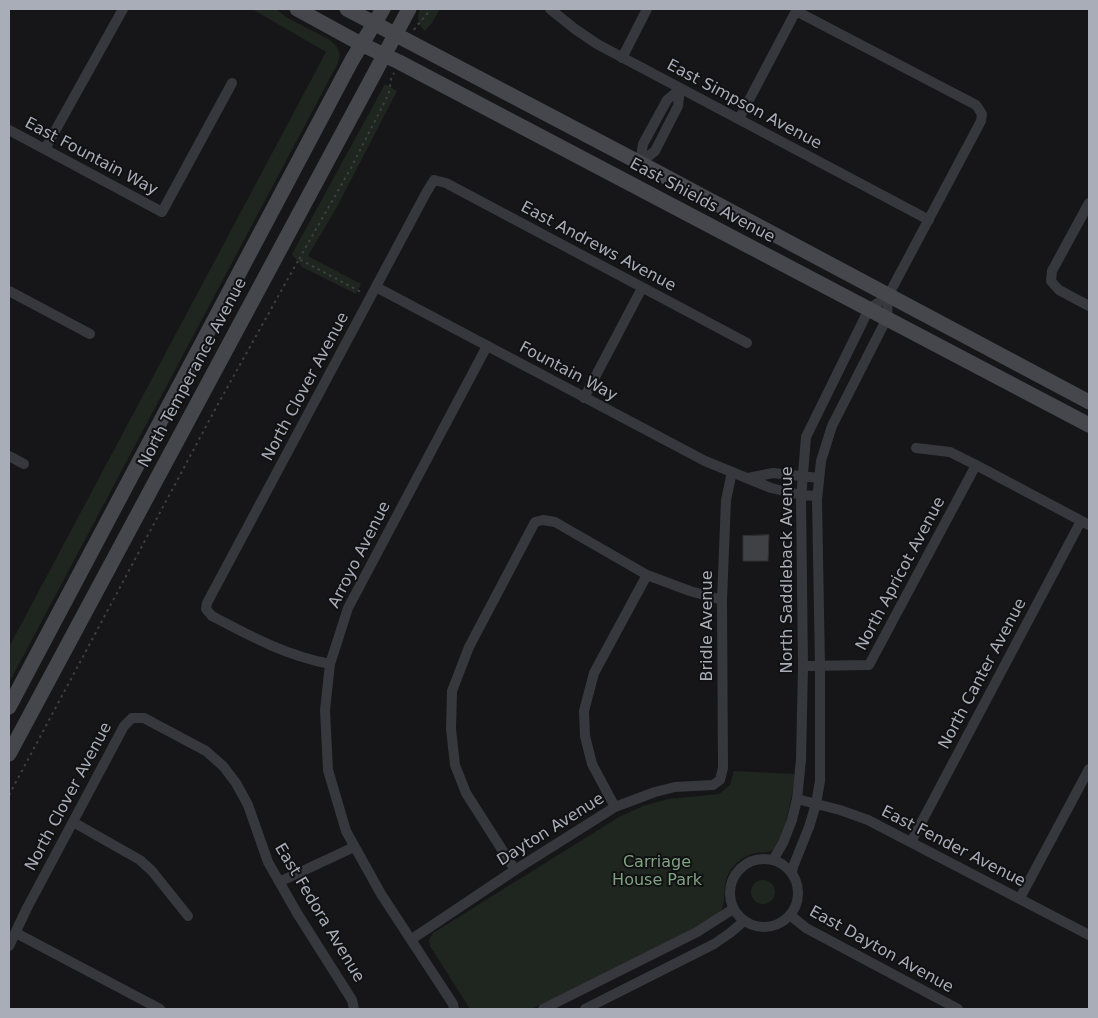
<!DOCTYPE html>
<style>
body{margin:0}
#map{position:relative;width:1098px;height:1018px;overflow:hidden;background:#161618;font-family:"DejaVu Sans",sans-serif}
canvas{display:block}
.frame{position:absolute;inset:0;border:10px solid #a8adb8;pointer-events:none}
</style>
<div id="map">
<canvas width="1098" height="1018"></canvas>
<div class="frame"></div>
</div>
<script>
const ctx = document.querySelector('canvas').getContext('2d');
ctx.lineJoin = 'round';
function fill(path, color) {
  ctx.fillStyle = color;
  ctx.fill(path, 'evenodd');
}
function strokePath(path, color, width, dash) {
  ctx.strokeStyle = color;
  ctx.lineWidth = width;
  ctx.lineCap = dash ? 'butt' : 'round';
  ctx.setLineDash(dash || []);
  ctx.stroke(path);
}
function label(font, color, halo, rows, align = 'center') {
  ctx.font = font + ' "DejaVu Sans",sans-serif';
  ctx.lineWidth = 4;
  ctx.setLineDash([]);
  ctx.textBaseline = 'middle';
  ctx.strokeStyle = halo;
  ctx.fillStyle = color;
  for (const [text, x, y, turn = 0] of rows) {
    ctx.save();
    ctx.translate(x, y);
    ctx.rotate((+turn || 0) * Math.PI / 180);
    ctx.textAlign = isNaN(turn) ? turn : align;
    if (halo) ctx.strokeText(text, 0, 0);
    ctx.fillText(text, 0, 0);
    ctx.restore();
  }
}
const green = new Path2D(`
 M252 9H276L286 17 330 40 337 47 340 55 338 63 9 683V647L326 52Z
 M420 9H440L432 23 425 31C418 24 416 18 420 9Z
 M385 84 397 91 338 205 308 256 361 284 356 294 302 267 292 254Z
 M734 771 795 774C793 789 785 844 771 851 767 853 761 852 756 853 745 855 734 863 729 873 721 886 728 905 719 913 714 918 706 921 700 925L532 1009H470L430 946 429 940 433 933 619 817 643 806 668 799 719 794 730 785Z
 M751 892a12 12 0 1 1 24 0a12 12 0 1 1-24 0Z`);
const building = new Path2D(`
 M769 535 768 561H743V536Z`);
const path = new Path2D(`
 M414 30C419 22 426 17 430 9
 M299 259 351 168 381 109 389 93 391 79 394 73
 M9 795 218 404 299 259 361 292`);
const minor = new Path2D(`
 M550 9 575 29 597 44 929 220
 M622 58 647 9
 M739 119 797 9
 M9 130 162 212 232 83
 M45 149 123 9
 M640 163 655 151 678 106 680 89
 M640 163 643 144 667 100 680 89
 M1089 203 1052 271 1051 281 1059 290 1089 306
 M376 287 705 461 771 488 801 495 817 496
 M9 291 90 334
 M584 398 642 288
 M916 448 950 452 976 465 1089 525
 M9 456 24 464
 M748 478 773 473 819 478
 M330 664C285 655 252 637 212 616L206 609 207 603 426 193 434 180 446 183 747 343
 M803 666 869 665 976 465
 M797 799 840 810 868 820 1089 935
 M615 807 592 764 585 736 584 711 594 673 647 575
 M73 822 140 860 152 871 188 916
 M911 842 1081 521
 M730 893a34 34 0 1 1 68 0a34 34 0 1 1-68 0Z
 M773 860 783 843 792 820 797 799 801 760 803 666 801 499 806 437 869 309 888 296
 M515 870 466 793 455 765 451 729 452 691 469 647 535 522 543 520 555 522 647 575 690 591 722 600
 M792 873 793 867 809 827 816 804 820 781V666L817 500 821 461 832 426 887 318 888 296 981 121 982 114 976 105 796 11
 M279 882 354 847
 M1020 898 1089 769
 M790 915 806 928 958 1009
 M16 933 160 1009
 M412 939 515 870 615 807 655 792 675 787 713 785 720 780 723 768 722 600 726 500 732 472
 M9 946 27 908 124 726 132 718H144L206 751 223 766 236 783 248 805 268 862 297 913 352 1000 354 1009
 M454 1009 453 1004 381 894 346 831 328 770 325 710 330 664 348 608 487 346
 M543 1009 697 932 733 909
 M585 1009 714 944 730 933 744 921`);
const secondary = new Path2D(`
 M297 9 361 44 399 62 1089 425
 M347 9 640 163 1089 402
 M9 707 352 60 383 9
 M9 754 409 9`);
const streetNames = [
 ["East Simpson Avenue",744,105,28],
 ["East Fountain Way",91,157,28],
 ["East Shields Avenue",702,201,28],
 ["East Andrews Avenue",598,247,28],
 ["Fountain Way",568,372,28],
 ["North Temperance Avenue",193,373,-62],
 ["North Clover Avenue",306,387,-62],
 ["Arroyo Avenue",360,555,-63],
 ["North Saddleback Avenue",788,570,-90],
 ["North Apricot Avenue",901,574,-62],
 ["Bridle Avenue",708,626,-90],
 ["North Canter Avenue",983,674,-62],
 ["North Clover Avenue",69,797,-62],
 ["Dayton Avenue",551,830,-32],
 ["East Fender Avenue",953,847,27],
 ["East Fedora Avenue",319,913,59],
 ["East Dayton Avenue",881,950,29]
];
const parkNames = [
 ["Carriage",657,863],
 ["House Park",657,881]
];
fill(green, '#1e261f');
fill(building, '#404145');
strokePath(building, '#303034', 1);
strokePath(path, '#3d3f44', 2, [2.5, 4]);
strokePath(minor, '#37383d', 10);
strokePath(secondary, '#45474d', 15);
label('16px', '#a8adb8', '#111113', streetNames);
label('16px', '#7fa381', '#111113', parkNames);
</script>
